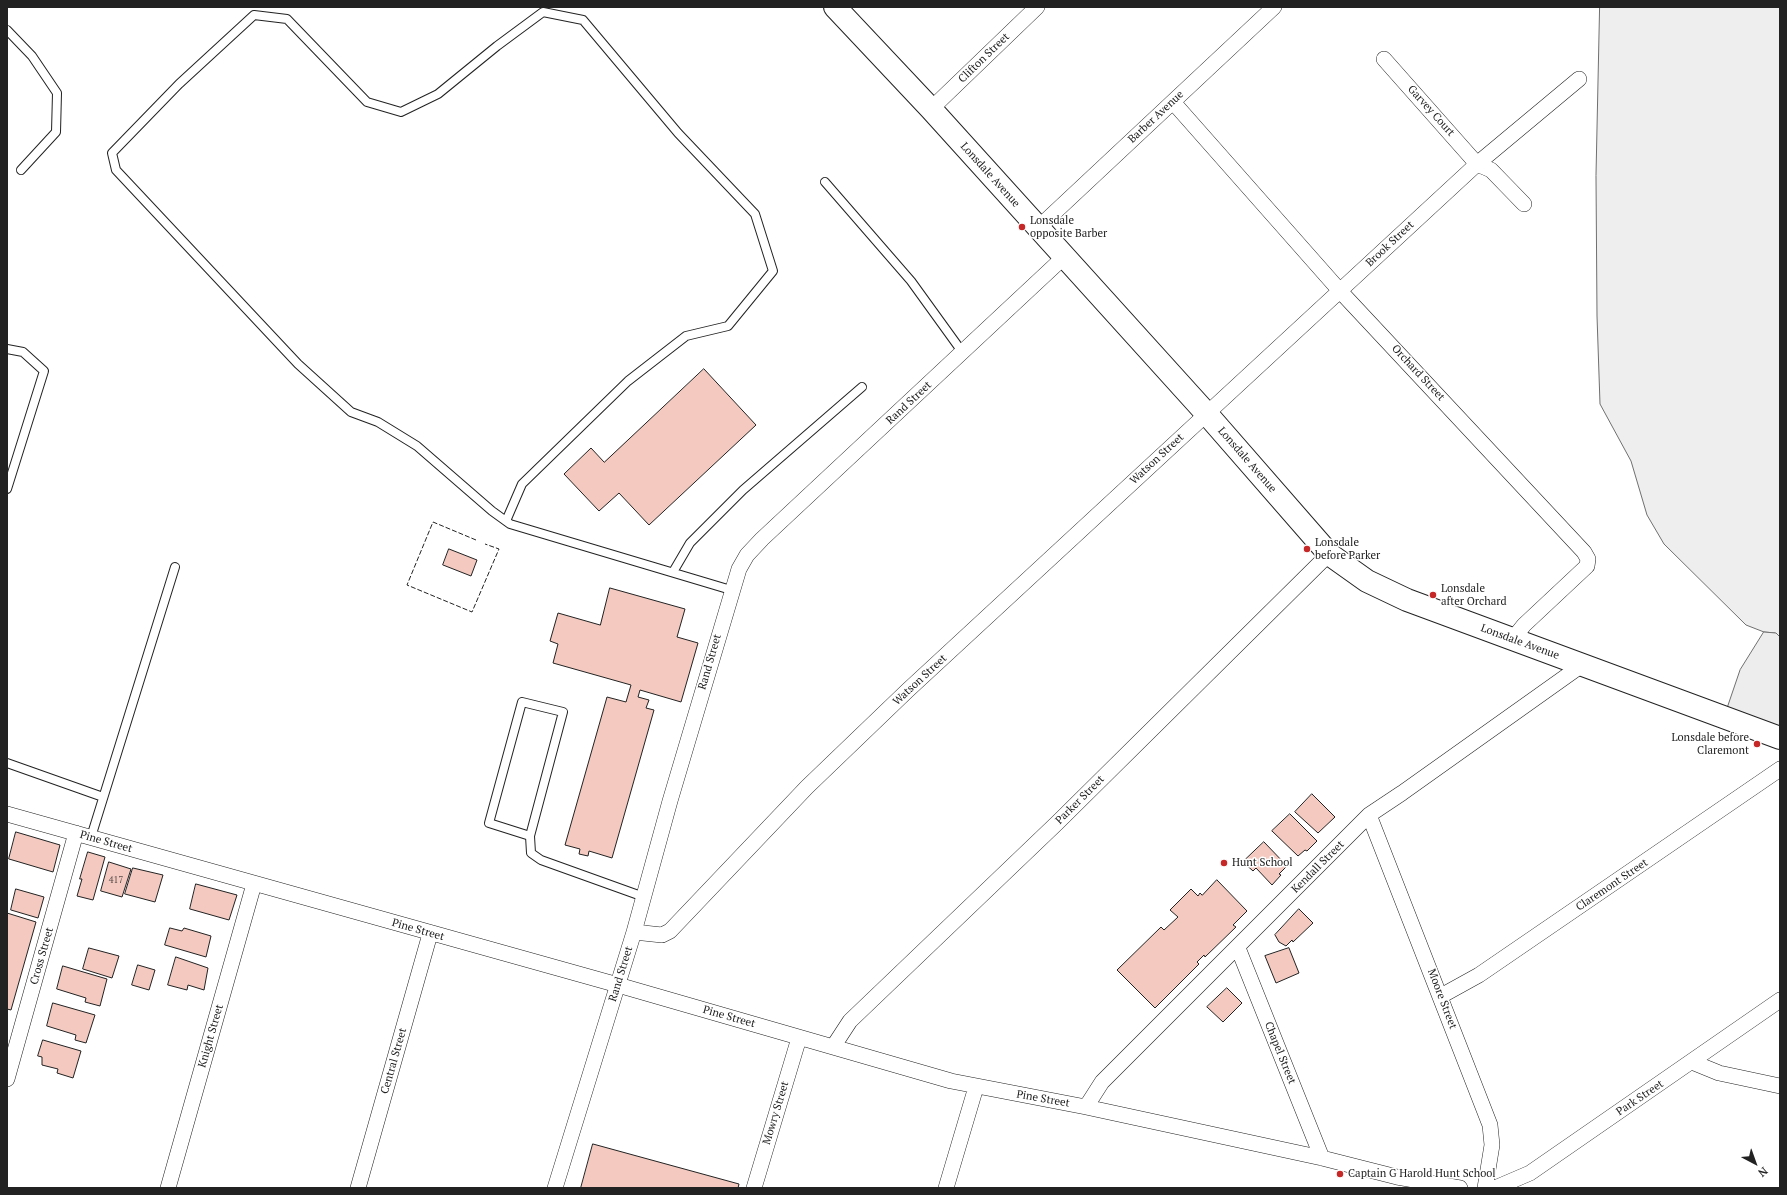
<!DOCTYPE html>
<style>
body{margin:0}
#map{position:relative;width:1787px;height:1195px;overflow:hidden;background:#fff;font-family:"PT Serif",serif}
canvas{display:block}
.frame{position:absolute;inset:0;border:8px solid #222;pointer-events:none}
.north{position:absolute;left:1735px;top:1143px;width:40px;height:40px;-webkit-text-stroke:3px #fff;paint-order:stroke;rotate:139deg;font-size:11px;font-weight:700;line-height:16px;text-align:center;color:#222}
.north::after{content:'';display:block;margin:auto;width:14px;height:18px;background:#222;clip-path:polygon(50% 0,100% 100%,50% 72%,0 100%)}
</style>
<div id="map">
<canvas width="1787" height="1195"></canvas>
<div class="frame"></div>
<div class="north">N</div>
</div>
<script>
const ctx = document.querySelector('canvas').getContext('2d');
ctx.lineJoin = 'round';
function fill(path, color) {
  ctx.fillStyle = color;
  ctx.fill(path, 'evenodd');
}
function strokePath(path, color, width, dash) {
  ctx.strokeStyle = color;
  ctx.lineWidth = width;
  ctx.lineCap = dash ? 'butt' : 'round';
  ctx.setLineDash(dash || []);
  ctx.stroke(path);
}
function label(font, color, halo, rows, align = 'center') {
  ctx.font = font + ' "PT Serif",serif';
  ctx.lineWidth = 3;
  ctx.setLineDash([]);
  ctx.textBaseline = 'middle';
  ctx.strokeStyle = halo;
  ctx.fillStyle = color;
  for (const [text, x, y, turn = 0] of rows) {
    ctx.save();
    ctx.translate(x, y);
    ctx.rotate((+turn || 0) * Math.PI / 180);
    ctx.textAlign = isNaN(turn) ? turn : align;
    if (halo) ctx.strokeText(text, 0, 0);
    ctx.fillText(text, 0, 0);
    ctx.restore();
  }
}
const green = new Path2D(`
 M1600 7H1780V637L1775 633 1764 632 1746 625 1664 544 1647 515 1631 461 1600 404 1597 316 1596 176Z`);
const parking = new Path2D(`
 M1764 632 1776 633 1780 637V738L1724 717 1740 670Z`);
const building = new Path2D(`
 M704 369 756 425 649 525 619 493 599 511 564 474 591 448 604 462Z
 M449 549 477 560 471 576 443 565Z
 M610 588 685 609 677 637 698 643 681 702 640 690 638 697 649 700 646 708 654 710 612 858 589 851 588 856 579 854 580 849 565 845 607 697 626 702 631 685 553 663 558 644 550 641 558 613 600 625Z
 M1312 794 1335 817 1318 833 1295 812Z
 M1290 814 1317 841 1307 851 1305 850 1298 856 1272 831Z
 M16 832 60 845 53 872 9 859Z
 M1264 842 1287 866 1279 874 1281 875 1272 885 1256 868 1253 871 1243 862Z
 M88 852 105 857 93 900 77 896 82 879H80Z
 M109 862 131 869 122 897 101 891Z
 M133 868 163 875 155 902 125 894Z
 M1217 880 1247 911 1233 925 1236 927 1205 957 1204 955 1197 962 1199 964 1155 1008 1117 970 1161 927 1164 930 1178 917 1170 910 1191 889 1198 896 1200 893 1202 895Z
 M196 884 237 895 229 920 190 909Z
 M16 889 44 897 38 918 11 910Z
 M1299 909 1313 923 1293 942 1292 940 1286 946 1279 942 1275 935Z
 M7 913 36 922 11 1010 7 1009Z
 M170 928 182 931 184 928 211 936 206 957 165 945Z
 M89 948 119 956 112 978 83 969Z
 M1289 948 1299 973 1276 983 1265 956Z
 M176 957 208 968 204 990 188 985 187 990 168 985Z
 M138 965 155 970 149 990 132 985Z
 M63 966 107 979 100 1006 85 1002 86 998 57 989Z
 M1227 988 1242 1003 1223 1022 1207 1007Z
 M53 1003 95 1015 86 1043 75 1040 76 1035 47 1026Z
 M43 1040 81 1051 73 1078 57 1073 58 1069 42 1065V1057L38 1056Z
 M593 1144 739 1184 738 1188H581Z`);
const service = new Path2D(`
 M7 30 32 56 57 93 56 132 21 170
 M825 182 911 281 963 353
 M7 349 23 352 44 371 7 489
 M506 521 522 484 628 381 686 336 728 326 773 271 755 214 678 133 583 20 543 12 497 46 438 94 401 112 367 102 287 19 254 15 179 84 112 153 116 170 298 364 351 412 378 422 417 446 492 511 510 524 731 590
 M673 572 690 543 743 490 862 387
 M7 763 103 797
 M530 836 489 823 522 702 563 712 530 836 531 853 541 860 644 897
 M91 837 175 567`);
const minor = new Path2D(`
 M1384 59 1477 164 1491 170 1524 204
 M1173 102 1340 291 1584 552 1588 559 1587 566 1524 625 1512 640
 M931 109 1037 7
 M1038 228 1274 7
 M7 814 618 985 951 1081 1086 1107 1322 1158 1397 1177 1460 1188
 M1369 815 1490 1125 1492 1145 1485 1188
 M634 932 662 935 670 931 807 787 908 690 1477 164 1579 79
 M1238 948 1322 1158
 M1441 996 1479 975 1780 769
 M833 1047 850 1021 1057 823 1329 554
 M1692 1062 1719 1073 1780 1086
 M7 1079 76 833
 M1086 1107 1102 1082 1369 815 1402 793 1582 665
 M168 1188 254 884
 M358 1188 430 934
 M555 1188 634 932 670 801 739 569 747 555 762 539 1064 257
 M754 1188 799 1038
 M946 1188 976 1087
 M1495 1188 1530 1173 1780 1000`);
const primary = new Path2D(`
 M835 7 931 109 1206 413 1329 554 1367 581 1407 600 1780 738`);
const fence = new Path2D(`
 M476 540 433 522 407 585 472 612 499 549 485 544`);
const markers = [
 [1022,227,4,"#c62828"],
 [1307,549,4,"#c62828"],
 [1433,595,4,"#c62828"],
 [1757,744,4,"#c62828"],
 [1224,863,4,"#c62828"],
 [1340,1174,4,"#c62828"]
];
const numberNames = [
 ["417",116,880]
];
const streetNames = [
 ["Clifton Street",984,58,-44],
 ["Garvey Court",1431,111,48],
 ["Barber Avenue",1156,117,-43],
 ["Lonsdale Avenue",990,175,48],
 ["Brook Street",1390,244,-43],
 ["Orchard Street",1418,373,47],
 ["Rand Street",909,403,-43],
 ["Watson Street",1157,459,-43],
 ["Lonsdale Avenue",1247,460,49],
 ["Lonsdale Avenue",1520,642,20],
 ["Rand Street",710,662,-74],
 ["Watson Street",920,680,-43],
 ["Parker Street",1080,800,-45],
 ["Pine Street",106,842,16],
 ["Kendall Street",1318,867,-45],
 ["Claremont Street",1612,885,-34],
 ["Pine Street",418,930,16],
 ["Cross Street",42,956,-74],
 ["Rand Street",621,974,-73],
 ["Moore Street",1442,999,69],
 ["Pine Street",729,1017,16],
 ["Knight Street",211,1036,-74],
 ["Chapel Street",1280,1053,68],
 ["Central Street",394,1061,-74],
 ["Park Street",1640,1098,-34],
 ["Pine Street",1043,1099,10],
 ["Mowry Street",776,1113,-73]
];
const poiNames = [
 ["Lonsdale",1030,221],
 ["opposite Barber",1030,234],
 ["Lonsdale",1315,543],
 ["before Parker",1315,556],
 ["Lonsdale",1441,589],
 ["after Orchard",1441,602],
 ["Lonsdale before",1749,738,"right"],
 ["Claremont",1749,751,"right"],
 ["Hunt School",1232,863],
 ["Captain G Harold Hunt School",1348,1174]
];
fill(green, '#eee');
strokePath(green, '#6f6f6f', 1);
fill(parking, '#ededed');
strokePath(parking, '#6f6f6f', 1);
fill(building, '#f3c9c0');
strokePath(building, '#222', 1);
strokePath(service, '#222', 10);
strokePath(minor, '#222', 16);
strokePath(primary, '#222', 24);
strokePath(service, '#fff', 8);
strokePath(minor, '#fff', 15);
strokePath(primary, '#fff', 22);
strokePath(fence, '#222', 1, [5, 2]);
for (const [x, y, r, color] of markers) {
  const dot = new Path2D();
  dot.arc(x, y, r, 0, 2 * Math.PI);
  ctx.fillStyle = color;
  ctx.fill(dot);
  strokePath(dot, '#fff', 1.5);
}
label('9px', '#564c4a', null, numberNames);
label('11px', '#222', '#fff', streetNames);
label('11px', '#222', '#fff', poiNames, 'left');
</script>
